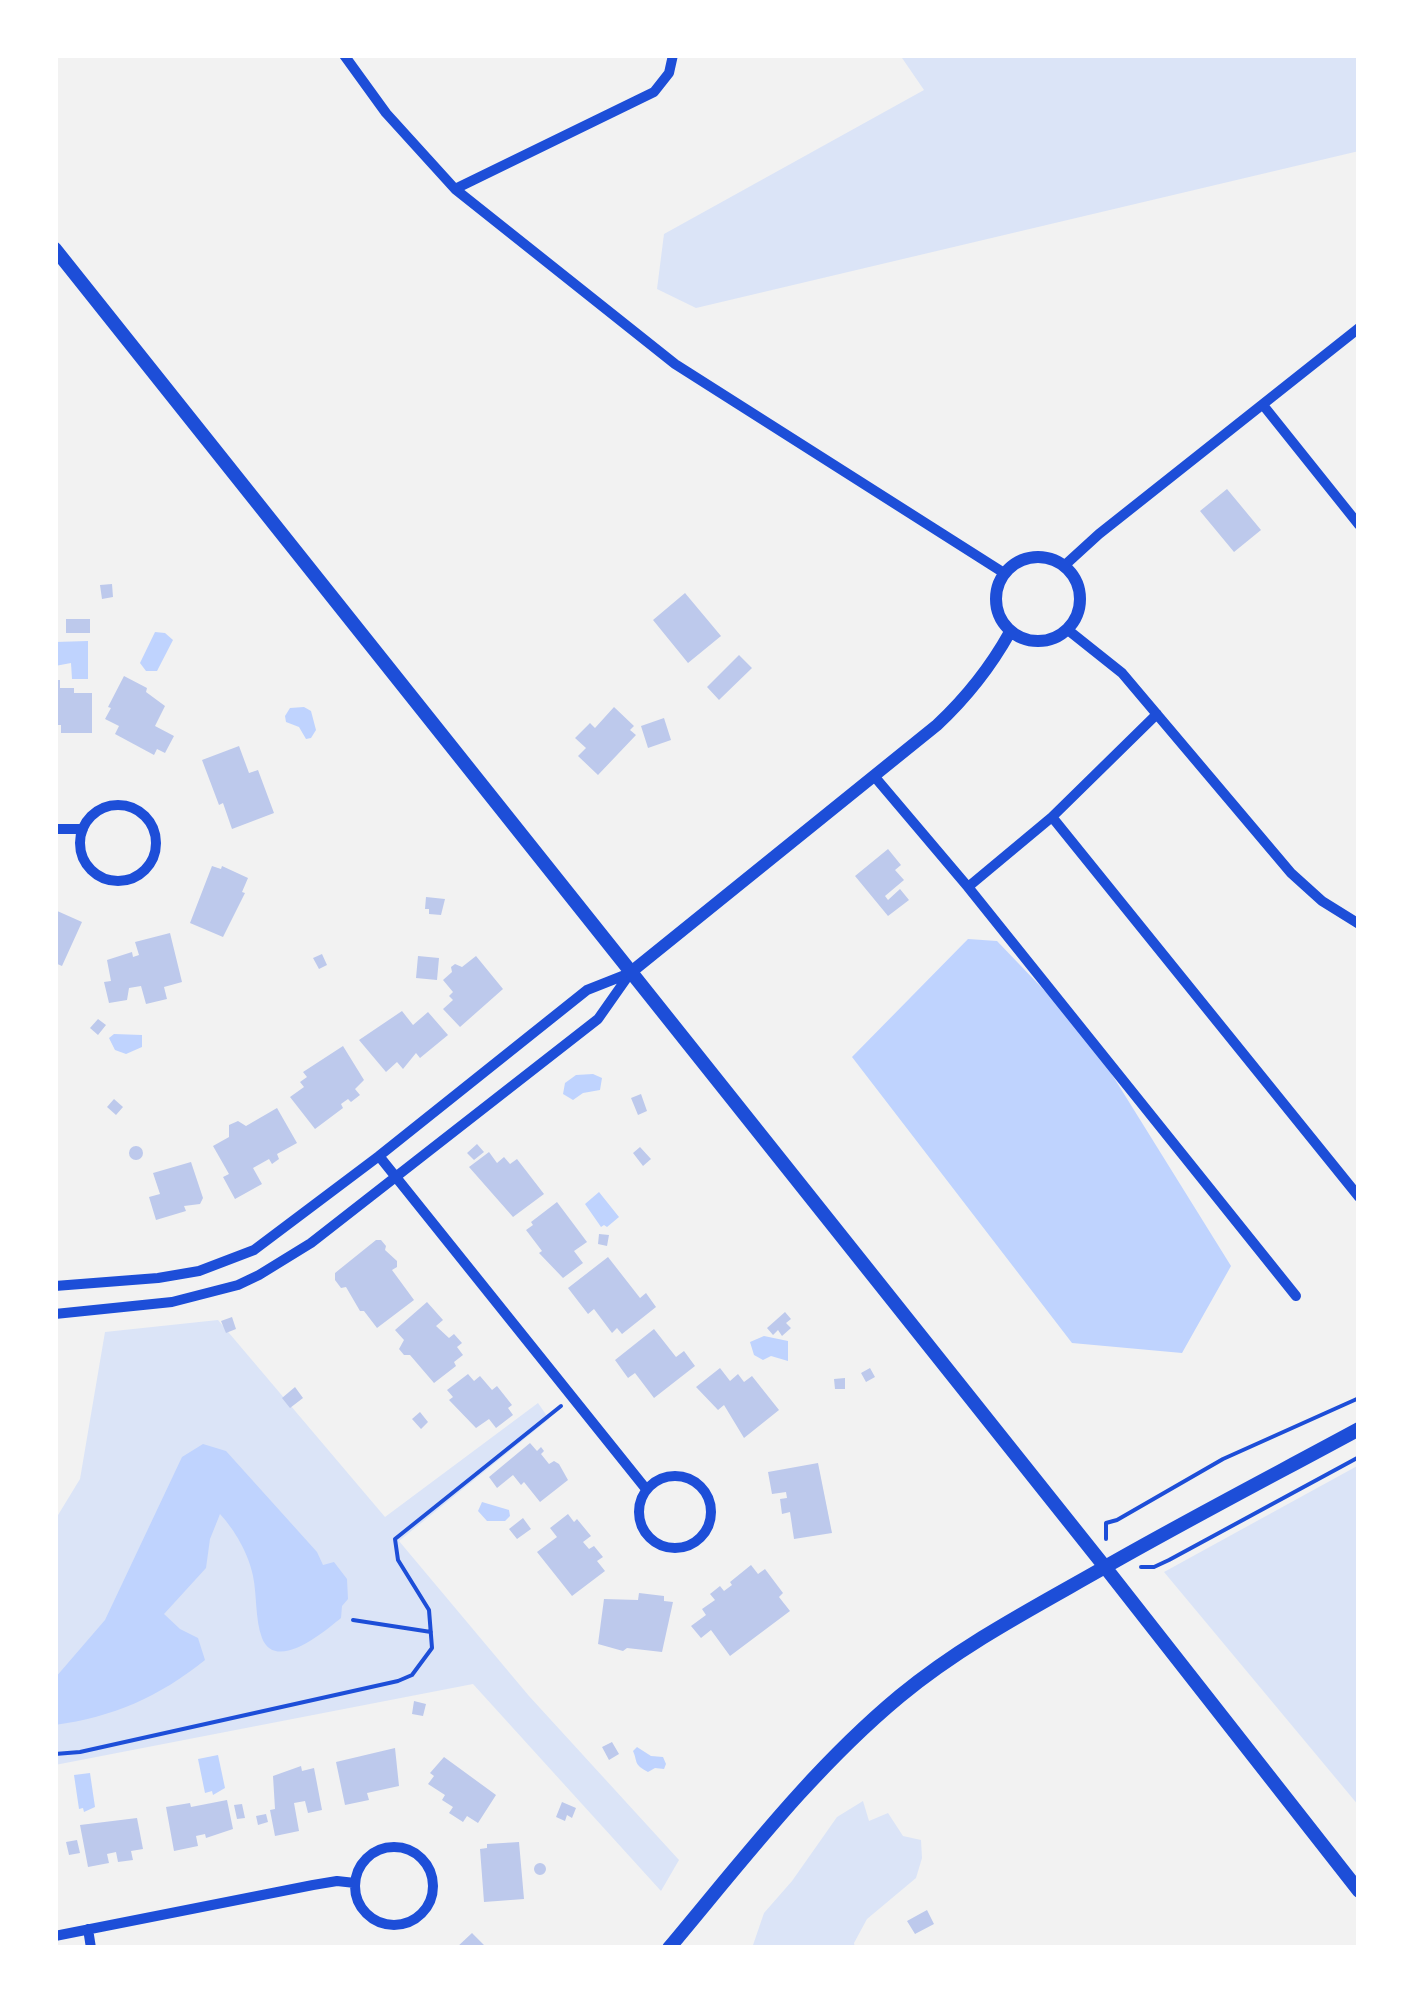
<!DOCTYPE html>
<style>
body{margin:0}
#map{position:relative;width:1414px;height:2003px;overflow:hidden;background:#f2f2f2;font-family:"Exo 2",sans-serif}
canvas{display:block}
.frame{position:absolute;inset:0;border:58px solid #fff;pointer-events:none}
</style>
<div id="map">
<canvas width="1414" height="2003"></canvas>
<div class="frame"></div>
</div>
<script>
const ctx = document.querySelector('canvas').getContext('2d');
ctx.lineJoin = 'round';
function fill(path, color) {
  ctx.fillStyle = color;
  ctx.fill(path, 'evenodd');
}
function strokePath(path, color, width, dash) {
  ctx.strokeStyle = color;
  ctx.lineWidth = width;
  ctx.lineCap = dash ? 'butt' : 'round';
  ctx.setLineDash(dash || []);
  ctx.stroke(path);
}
const green = new Path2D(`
 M900 55H1359V151L696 308 657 289 664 234 924 90Z
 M218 1320 385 1517 538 1403 549 1419 399 1541 529 1696 679 1860 661 1891 473 1684 55 1765V1520L80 1479 105 1332Z
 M1359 1465V1806L1164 1572Z
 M863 1801 869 1821 888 1813 903 1836 921 1840 922 1858 916 1878 867 1919 854 1943 855 1948H752L764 1913 792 1881 837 1817Z`);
const water = new Path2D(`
 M155 632 165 633 173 640 157 671H146L140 663Z
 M88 641V679H72L71 663 55 666V642Z
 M290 708 304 707 311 711 316 730 311 738 306 739 299 727 286 722 285 716Z
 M968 939 997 941 1088 1036 1231 1266 1182 1353 1072 1343 852 1057Z
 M114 1034 142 1035V1047L126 1054 115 1050 109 1038Z
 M593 1074 602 1078 600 1090 583 1093 573 1100 563 1094 565 1083 576 1075Z
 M599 1192 619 1217 607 1227 604 1225 601 1227 585 1204Z
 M764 1336 788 1341V1361L771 1356 763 1360 754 1355 750 1342Z
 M203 1444 226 1451 317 1552 323 1565 334 1562 347 1579 348 1599 342 1606 341 1618C325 1631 276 1673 262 1638 255 1619 257 1595 253 1576 249 1554 234 1529 220 1514L210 1539 206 1568 164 1614 180 1629 198 1638 205 1660C159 1697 113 1717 55 1725V1678L105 1620 182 1457Z
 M482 1502 509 1510 510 1516 505 1521H487L478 1511Z
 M637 1747 651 1756 663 1757 666 1764 664 1769 655 1768 648 1772C633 1764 638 1762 633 1751Z
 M218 1755 225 1788 213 1795 212 1791 205 1793 198 1759Z
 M90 1773 95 1807 84 1812 83 1808 79 1809 74 1775Z`);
const building = new Path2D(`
 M1227 489 1261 530 1234 552 1200 511Z
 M112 584 113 597 102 599 100 585Z
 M685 593 721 636 688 663 653 620Z
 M66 619H90V633H66Z
 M739 655 752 668 719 700 707 687Z
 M124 676 147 688 146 692 165 706 155 726 174 736 165 753 157 749 154 755 115 734 119 726 105 719 111 708 108 707Z
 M55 680H60V688H74V693H92V733H61V725H55Z
 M614 707 634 726 630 730 636 735 598 775 578 756 586 748 575 738 590 723 595 728Z
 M664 718 671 740 648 748 641 726Z
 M239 746 249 773 258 770 274 813 232 829 223 803 219 805 202 760Z
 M888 849 901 865 895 870 904 880 885 896 888 900 900 889 909 900 888 916 855 876Z
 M212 866 221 869 222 866 248 878 242 892 245 893 223 937 190 923Z
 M426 897 445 899 441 915 429 914V909H425Z
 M55 910 82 922 62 966 55 963Z
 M170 933 182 982 164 987 167 999 146 1004 141 986 129 988 127 1000 109 1003 104 982 111 981 107 960 132 952 133 957 139 955 135 942Z
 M322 954 327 965 319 969 313 958Z
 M418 956 439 958 437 980 416 978Z
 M476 956 503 989 460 1027 443 1009 453 1000 449 996 453 992 443 980 452 972 451 967 455 964 462 967Z
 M402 1011 413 1025 428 1012 448 1035 420 1058 416 1053 403 1069 397 1062 386 1072 359 1040Z
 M98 1019 106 1025 98 1035 90 1028Z
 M343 1046 364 1080 355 1089 360 1095 351 1102 348 1099 341 1104 343 1108 315 1129 290 1097 304 1087 300 1082 307 1077 303 1072Z
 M641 1094 647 1111 638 1115 631 1098Z
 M114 1099 123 1107 116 1115 107 1107Z
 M277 1108 297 1143 277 1154 279 1159 272 1164 269 1159 253 1168 262 1184 235 1199 223 1177 229 1174 213 1146 229 1137V1125L238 1121 246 1126Z
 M477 1144 484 1152 474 1160 467 1153Z
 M129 1153a7 7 0 1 1 14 0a7 7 0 1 1-14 0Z
 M640 1147 651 1159 643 1166 633 1153Z
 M489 1152 497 1163 504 1157 510 1164 517 1159 544 1194 513 1217 469 1167Z
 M191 1162 203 1198 200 1204 184 1206 186 1211 156 1220 149 1197 160 1194 153 1173Z
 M557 1202 587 1242 574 1251 583 1263 563 1278 539 1253 542 1251 526 1230 533 1225 531 1222Z
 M599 1234 609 1235 607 1246 598 1244Z
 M376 1240H381L386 1246 385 1250 397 1261V1267L392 1270 414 1300 377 1328 364 1311H360L346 1287 341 1288 335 1280V1273Z
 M608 1257 640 1298 646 1293 656 1307 622 1334 617 1328 612 1333 594 1309 588 1314 568 1288Z
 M427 1302 443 1320 436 1326 449 1338 454 1334 462 1343 457 1347 463 1355 454 1362 456 1366 434 1383 410 1355H404L399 1349 404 1340 395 1330Z
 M785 1312 791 1319 786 1323 791 1328 782 1336 778 1330 773 1335 767 1328Z
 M232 1317 236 1329 226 1333 221 1321Z
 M654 1329 676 1357 684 1351 695 1366 654 1398 635 1373 628 1378 615 1360Z
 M720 1368 730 1381 738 1374 744 1382 752 1376 779 1410 744 1438 724 1405 718 1410 696 1387Z
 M870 1368 875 1377 866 1382 861 1373Z
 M468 1374 474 1381 480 1376 492 1390 497 1386 512 1405 508 1408 513 1415 496 1428 489 1419 476 1428 449 1400 453 1397 447 1390Z
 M845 1378V1389H835L834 1379Z
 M295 1387 303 1398 290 1408 282 1398Z
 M420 1412 428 1422 421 1429 412 1419Z
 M530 1443 537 1451 541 1447 544 1451 541 1454 549 1464 554 1461 559 1464 568 1480 540 1502 524 1482 521 1485 513 1475 497 1488 489 1477Z
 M818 1463 832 1533 794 1539 790 1512 782 1514 780 1499 787 1498 786 1492 772 1494 768 1472Z
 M568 1514 574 1522 577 1519 591 1536 583 1542 589 1549 594 1546 603 1557 597 1561 605 1571 572 1596 537 1552 557 1537 550 1528Z
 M523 1518 531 1529 517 1539 509 1529Z
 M751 1565 758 1574 765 1569 783 1593 779 1597 790 1611 730 1656 711 1630 701 1638 691 1626 706 1615 702 1609 715 1600 710 1594 720 1586 724 1591 732 1585 730 1582Z
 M639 1593 664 1596V1601L673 1602 662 1652 627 1648 623 1651 598 1644 604 1599 638 1600Z
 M414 1701 426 1704 423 1716 412 1714Z
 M612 1742 619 1754 609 1760 602 1747Z
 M395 1748 399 1786 367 1793 369 1800 345 1805 336 1762Z
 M444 1757 496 1795 478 1823 467 1816 463 1822 449 1813 453 1807 442 1800 445 1795 428 1784 434 1776 430 1773Z
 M301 1766 302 1771 314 1768 322 1810 308 1813 305 1801 294 1803 299 1831 275 1836 270 1810 275 1809 273 1776Z
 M227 1800 233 1829 206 1838 205 1834 196 1836 198 1846 174 1851 166 1807 190 1803 191 1807Z
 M562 1802 576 1808 572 1818 567 1815 565 1821 556 1817Z
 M242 1804 245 1818 237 1819 234 1805Z
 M266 1814 268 1822 258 1825 256 1816Z
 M137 1818 143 1849 131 1851 133 1860 118 1862 116 1852 107 1854 109 1863 88 1867 80 1825Z
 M77 1840 80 1853 69 1855 66 1842Z
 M519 1842 524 1899 484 1902 480 1849 487 1848V1844Z
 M534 1869a6 6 0 1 1 12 0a6 6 0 1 1-12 0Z
 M927 1910 934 1924 915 1934 907 1921Z
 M472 1933 487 1948H456Z`);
const path = new Path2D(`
 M1106 1539V1523L1117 1520 1223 1459 1359 1398
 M1141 1567H1154L1169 1560 1359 1457
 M353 1620 431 1632
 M55 1754 80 1752 398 1681 412 1675 432 1648 429 1610 398 1560 395 1539 561 1406`);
const minor = new Path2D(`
 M344 55 386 113 455 189 675 364 1004 573
 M455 189 654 92 669 73 673 55
 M1263 405 1359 525
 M1065 565 1099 534 1359 328
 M1068 630 1122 673 1291 873 1322 901 1359 924
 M1157 714 1052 817 1359 1197
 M874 776 968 887 1052 817
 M80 843a38 38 0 1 1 76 0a38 38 0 1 1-76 0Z
 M55 829H83
 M968 887 1296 1296
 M379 1156 646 1489
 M55 1286 158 1278 199 1271 254 1250 379 1156 587 990 630 973
 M55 1314 172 1302 238 1285 259 1275 311 1243 598 1019 631 972
 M639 1512a36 36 0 1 1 72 0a36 36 0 1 1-72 0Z
 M355 1886a39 39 0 1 1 78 0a39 39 0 1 1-78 0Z
 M88 1929 91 1948
 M55 1936 313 1885 337 1881 355 1883`);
const tertiary = new Path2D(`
 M996 599a42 42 0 1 1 84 0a42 42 0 1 1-84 0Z
 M631 972 937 725C968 696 990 668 1010 632`);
const secondary = new Path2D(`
 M55 249 1105 1567 1359 1891
 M669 1948C742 1861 812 1769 900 1696 963 1644 1035 1607 1105 1567 1189 1519 1274 1475 1359 1429`);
fill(green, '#dbe4f7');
fill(water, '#bfd3fe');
fill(building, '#bdc9ec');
strokePath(path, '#1d4ed8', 4);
strokePath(minor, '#1d4ed8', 10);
strokePath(tertiary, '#1d4ed8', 12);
strokePath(secondary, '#1d4ed8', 14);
</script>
